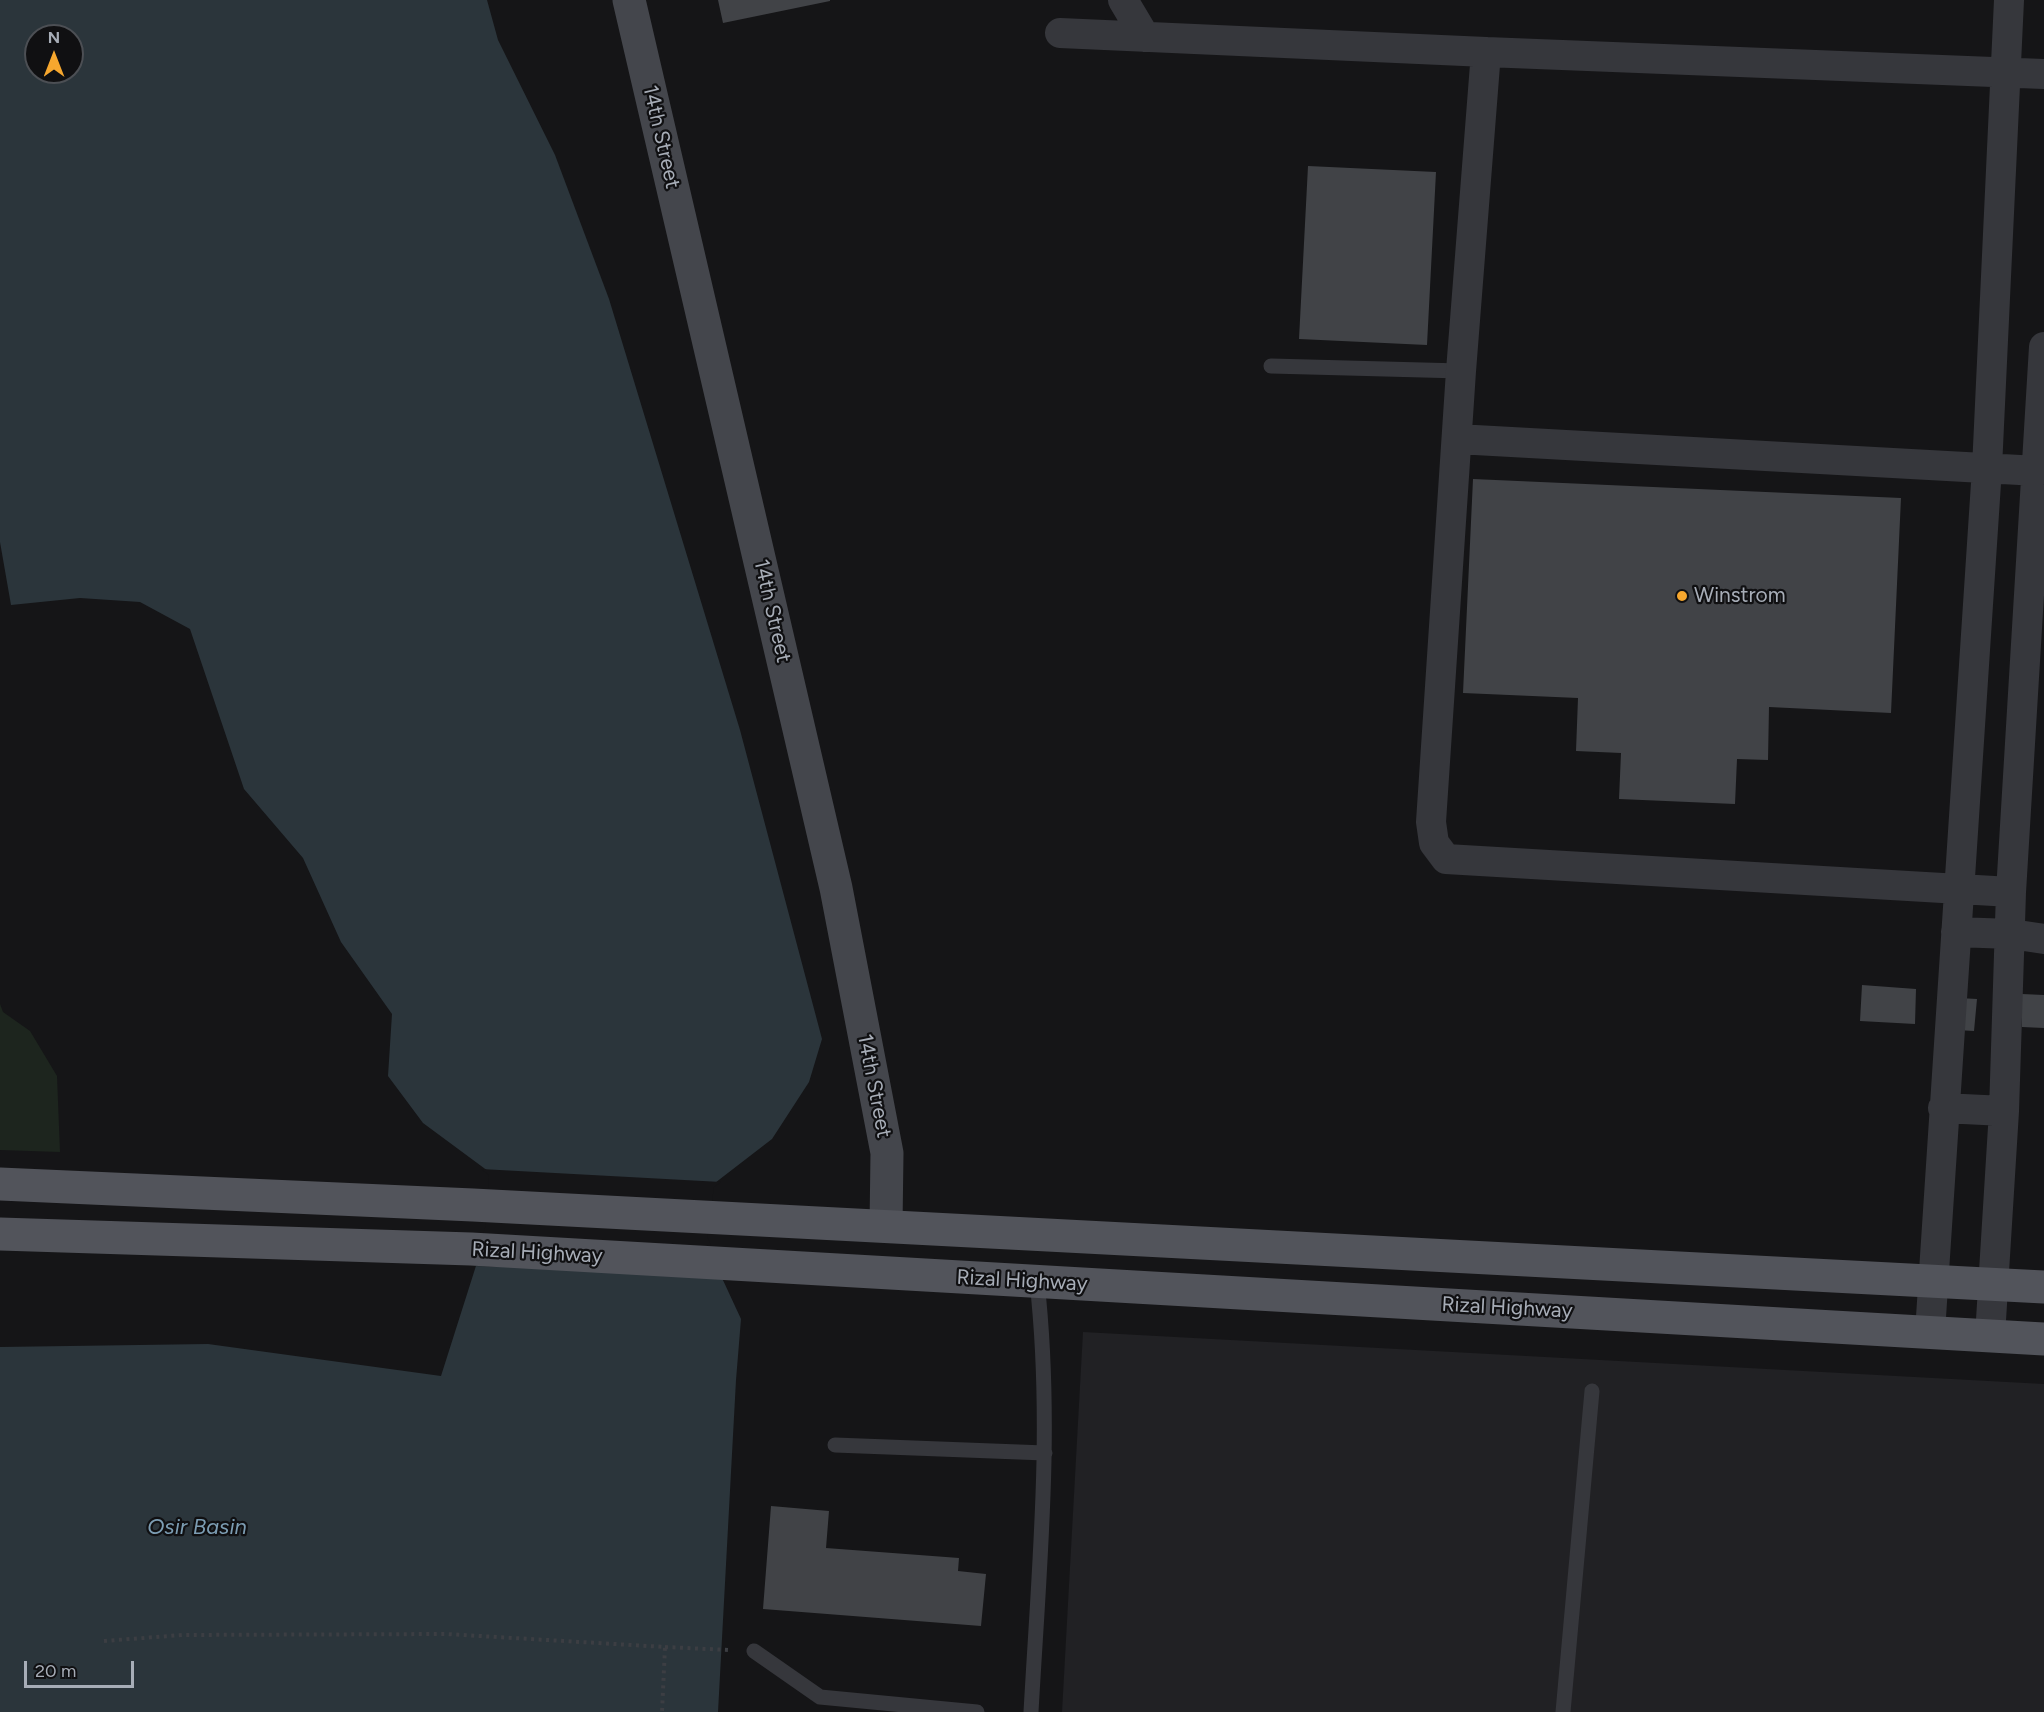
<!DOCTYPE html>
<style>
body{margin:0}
#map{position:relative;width:2044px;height:1712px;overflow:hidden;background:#151517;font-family:Figtree,sans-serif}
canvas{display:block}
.north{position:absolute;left:24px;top:24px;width:60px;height:60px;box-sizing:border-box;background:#101012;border:2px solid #4c4f54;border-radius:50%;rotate:0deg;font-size:16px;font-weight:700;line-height:24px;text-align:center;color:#a7adb7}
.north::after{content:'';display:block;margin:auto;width:21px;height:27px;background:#f6a72e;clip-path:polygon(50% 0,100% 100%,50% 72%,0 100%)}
.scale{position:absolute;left:24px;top:1661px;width:110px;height:27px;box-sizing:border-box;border:3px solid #a7adb7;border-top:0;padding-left:8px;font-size:18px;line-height:21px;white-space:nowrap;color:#a7adb7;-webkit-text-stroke:4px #101012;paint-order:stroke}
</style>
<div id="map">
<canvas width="2044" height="1712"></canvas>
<div class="north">N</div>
<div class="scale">20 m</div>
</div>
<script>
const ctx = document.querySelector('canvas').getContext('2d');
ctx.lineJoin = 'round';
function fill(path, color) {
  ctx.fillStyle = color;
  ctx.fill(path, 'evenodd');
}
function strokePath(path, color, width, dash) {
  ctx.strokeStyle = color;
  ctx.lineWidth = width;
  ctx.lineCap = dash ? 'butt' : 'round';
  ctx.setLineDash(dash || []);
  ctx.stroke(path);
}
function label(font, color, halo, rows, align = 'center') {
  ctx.font = font + ' Figtree,sans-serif';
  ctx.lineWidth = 4.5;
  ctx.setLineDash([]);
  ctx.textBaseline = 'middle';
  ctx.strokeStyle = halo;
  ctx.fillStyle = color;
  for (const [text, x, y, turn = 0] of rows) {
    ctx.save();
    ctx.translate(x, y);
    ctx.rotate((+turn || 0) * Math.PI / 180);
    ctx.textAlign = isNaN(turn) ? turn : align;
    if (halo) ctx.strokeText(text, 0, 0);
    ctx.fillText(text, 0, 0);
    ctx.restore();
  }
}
const built = new Path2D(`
 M1083 1332 2044 1384V1712H1062Z`);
const green = new Path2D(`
 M0 1004 3 1012 30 1031 57 1076 60 1152 0 1150Z`);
const water = new Path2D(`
 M0 0H487L498 40 555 155 609 299 740 730 822 1039 809 1082 772 1139 711 1186 703 1237 741 1319 736 1380 718 1712H0V1347L208 1344 441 1376 488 1228 492 1174 423 1123 388 1076 392 1014 341 942 303 858 244 789 190 629 140 602 80 598 11 605 0 542ZM36 36H72V72H36Z`);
const pier = new Path2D(`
 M481 1169 721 1182 714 1187 707 1236 722 1271 473 1266 485 1228 489 1175Z`);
const building = new Path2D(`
 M718 0H830V1L723 23Z
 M1308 166 1436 172 1427 345 1299 339Z
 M1473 479 1901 498 1891 713 1769 707 1768 760 1737 759 1735 804 1619 799 1621 753 1576 751 1578 698 1463 693Z
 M1862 985 1916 989 1915 1024 1860 1021Z
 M2022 994 2044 995V1028L2022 1027Z
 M1959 998 1977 999 1974 1031 1956 1030Z
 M771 1506 829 1511 826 1548 959 1558 958 1571 986 1574 981 1626 763 1609Z`);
const path = new Path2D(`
 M104 1641 182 1635 446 1634 665 1647 662 1712
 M665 1647 729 1650`);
const lane = new Path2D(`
 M1271 366 1461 371
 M835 1445 1045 1453
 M754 1651 820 1697 977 1712
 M1031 1712C1039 1568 1053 1426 1037 1282
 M1563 1712 1592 1391`);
const street = new Path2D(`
 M1123 0 1145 37
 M1060 33 1486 52 2044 74
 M1486 52 1461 371 1431 822 1434 843 1446 859 2011 892
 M1457 439 2038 471
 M1956 932 2011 934 2044 939
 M1943 1108 2004 1111
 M1930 1332 1987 468 2009 0
 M1990 1336 2004 1111 2011 892 2044 347`);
const secondary = new Path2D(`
 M629 0 836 888 887 1153 886 1226`);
const primary = new Path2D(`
 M0 1184 473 1205 2044 1287
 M0 1234 471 1249 2044 1339`);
const markers = [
 [1682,596,6,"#f6a72e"]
];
const streetNames = [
 ["14th Street",661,137,77],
 ["14th Street",772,611,77],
 ["14th Street",874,1086,79],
 ["Rizal Highway",537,1253,3],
 ["Rizal Highway",1022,1281,3],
 ["Rizal Highway",1507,1308,3]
];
const poiNames = [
 ["Winstrom",1694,596]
];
const waterNames = [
 ["Osir Basin",197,1528]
];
fill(built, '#212124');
fill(green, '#1d251e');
fill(water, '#2b353b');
fill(pier, '#151517');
fill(building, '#414347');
strokePath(path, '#3c3e43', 4, [3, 4.5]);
strokePath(lane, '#36373c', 15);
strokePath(street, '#36373c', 30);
strokePath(secondary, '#44464c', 33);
strokePath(primary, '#52545b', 33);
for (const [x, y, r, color] of markers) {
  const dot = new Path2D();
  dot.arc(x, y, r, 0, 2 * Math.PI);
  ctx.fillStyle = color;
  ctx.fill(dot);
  strokePath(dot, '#101012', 2);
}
label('21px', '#a7adb7', '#101012', streetNames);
label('21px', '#a7adb7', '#101012', poiNames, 'left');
label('italic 22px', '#7c9db3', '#101012', waterNames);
</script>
